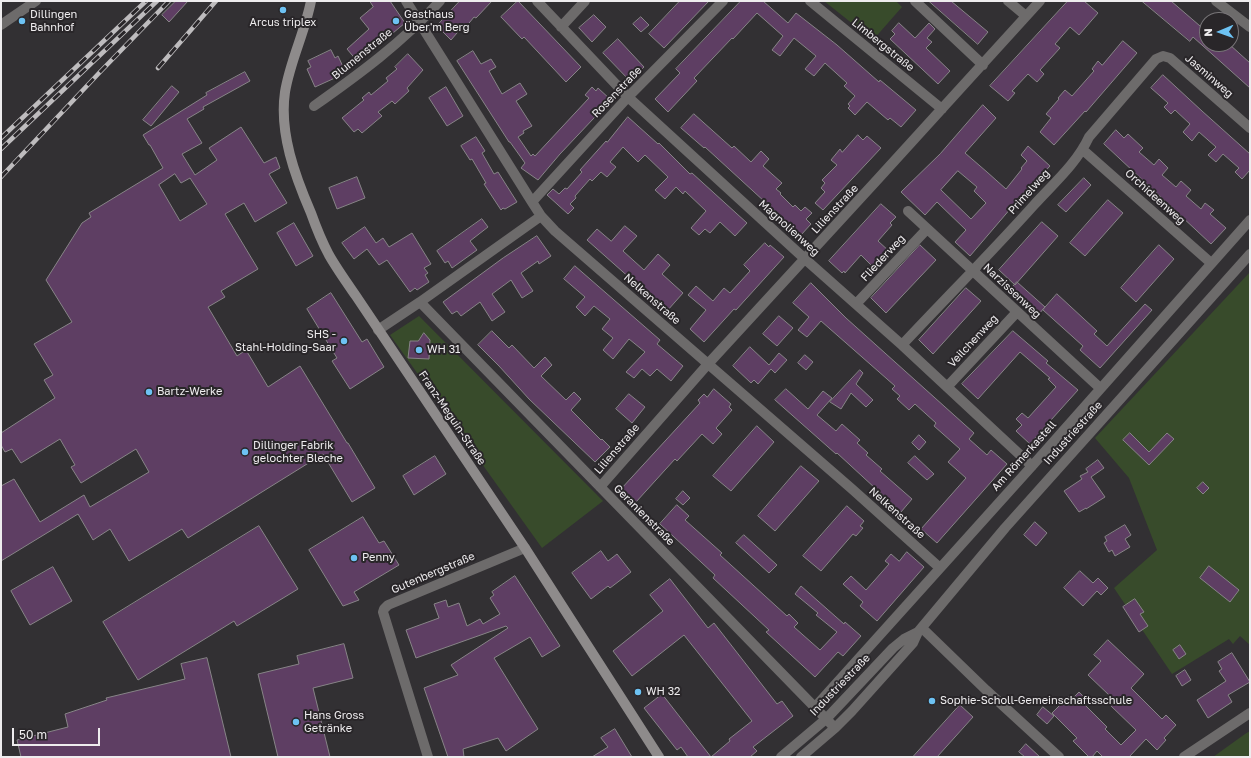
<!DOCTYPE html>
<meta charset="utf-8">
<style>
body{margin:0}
#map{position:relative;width:1251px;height:758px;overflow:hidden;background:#323033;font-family:"Golos Text",sans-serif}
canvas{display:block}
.frame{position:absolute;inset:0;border:2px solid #eeecee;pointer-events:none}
.north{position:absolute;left:1199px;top:12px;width:40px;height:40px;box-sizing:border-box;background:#292629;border:1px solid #787578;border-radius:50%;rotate:268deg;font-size:11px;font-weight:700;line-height:16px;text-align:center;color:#eeecee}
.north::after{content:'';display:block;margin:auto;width:14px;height:18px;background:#6dc2f3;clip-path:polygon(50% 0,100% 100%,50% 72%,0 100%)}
.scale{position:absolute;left:12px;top:728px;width:88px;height:18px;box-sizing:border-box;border:2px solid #eeecee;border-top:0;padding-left:5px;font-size:12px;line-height:14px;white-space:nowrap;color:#eeecee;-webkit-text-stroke:3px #292629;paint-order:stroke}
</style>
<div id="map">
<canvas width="1251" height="758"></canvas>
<div class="frame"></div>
<div class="north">N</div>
<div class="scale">50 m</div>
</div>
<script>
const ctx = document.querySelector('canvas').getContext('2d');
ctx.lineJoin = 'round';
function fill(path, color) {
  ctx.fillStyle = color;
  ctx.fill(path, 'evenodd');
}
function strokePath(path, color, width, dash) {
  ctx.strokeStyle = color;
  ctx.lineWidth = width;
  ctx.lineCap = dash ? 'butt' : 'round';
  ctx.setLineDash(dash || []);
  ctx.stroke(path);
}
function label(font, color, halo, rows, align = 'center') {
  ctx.font = font + ' "Golos Text",sans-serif';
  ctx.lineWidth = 4;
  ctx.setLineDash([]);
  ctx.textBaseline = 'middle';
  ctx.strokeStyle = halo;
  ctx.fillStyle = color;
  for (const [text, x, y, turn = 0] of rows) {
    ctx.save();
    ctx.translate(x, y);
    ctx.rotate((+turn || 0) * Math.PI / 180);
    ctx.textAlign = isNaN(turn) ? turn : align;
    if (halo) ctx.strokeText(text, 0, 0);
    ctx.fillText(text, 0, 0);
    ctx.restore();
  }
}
const green = new Path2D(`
 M824 1H896L902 7 873 40Z
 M1250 272V645L1240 636 1233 644 1229 639 1172 674 1114 588 1157 550 1129 478 1095 438Z
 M419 316 603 501 542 548 390 335Z
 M1250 731V757H1213L1245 734Z`);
const building = new Path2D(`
 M176 1H188L169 22 162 15Z
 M370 1H390L405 23 358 62 347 49 369 29 360 18 373 7Z
 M460 1H492L476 18 474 17 465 28 463 26 451 40 437 26Z
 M518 1 581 67 566 82 524 37 522 39 501 17Z
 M680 1H709L664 48 649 34Z
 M741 1H763L788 23 796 13 837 45 879 82 880 80 916 110 901 127 890 118 888 120 867 102 855 115 848 108 850 106 848 104 855 96 844 86 847 83 825 63 814 76 805 69 816 56 794 38 780 56 772 50 783 36 757 13 733 39 732 38 694 78 697 81 668 112 655 99 680 73 676 69Z
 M929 1H951L988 32 978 44Z
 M1068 1H1084L1098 13 1079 35 1070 27 1055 44 1060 48 1040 70 1044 74 1037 82 1028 74 1012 91 1015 93 1008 101 990 86Z
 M1142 1H1171L1207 32V44H1229L1250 63V88L1193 37 1190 41Z
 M594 15 606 27 592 42 579 28Z
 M641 17 649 25 641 32 633 24Z
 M899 23 915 38 929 23 935 29 927 38 932 42 926 48 950 71 938 84 890 39 895 34 892 31Z
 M618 39 644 67 630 81 603 53Z
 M1123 41 1137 53 1086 112 1085 111 1054 145 1040 132 1051 118 1046 114 1059 99 1058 98 1065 90 1072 96 1094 71 1092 69 1098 61 1102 65Z
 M331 50 335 58 338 56 346 73 315 87 307 69 311 67 308 61Z
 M473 51 481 64 491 59 496 67 489 71 502 94 520 83 527 94 516 101 532 126 523 131 524 133 518 137 531 156 533 154 535 156 589 98 585 95 592 87 596 91 598 88 611 100 560 154 538 180 521 168 525 163 510 142H509L457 61Z
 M408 54 423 70 407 88 409 91 395 104 392 101 378 112 382 116 362 133 358 129 354 132 342 118 364 100 362 98 369 92 371 95 388 81 386 78 397 69 395 67Z
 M245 72 250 81 203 107 204 109 187 119 202 143 182 154 195 175 217 160 209 148 241 127 264 163 276 157 280 168 269 174 287 203 255 222 244 203 225 214 258 269 221 291 225 297 208 307 237 356 246 350 268 387 300 366 347 443H348L375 488 352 502 323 454 188 538 182 529 129 561 110 529 93 540 78 514 1 561V486L14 479 40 522 84 495 90 507 149 472 136 449 81 483 71 467 75 465 60 439 21 463 12 449 5 452 1 445V433L55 398 44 380 53 375 34 344 72 322 46 280 82 223 91 217 89 213 163 168 150 145H149L143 135 207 95 206 93ZM175 174 181 183 190 178 207 204 180 221 159 185Z
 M1163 75 1202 111 1250 154V170L1242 179 1235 172 1239 168 1223 154 1216 162 1208 155 1216 147 1199 132 1192 141 1183 132 1190 124 1175 110 1171 114 1164 107 1168 103 1151 88Z
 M172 86 179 92 151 126 143 120Z
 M446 87 463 116 447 126 429 98Z
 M983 105 996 118 965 153 987 172 1006 189 1022 169 1021 168 1027 161 1021 155 1028 146 1050 166 1036 181 1035 180 970 256 955 242 966 230 937 202 925 215 901 192 940 154ZM958 171 977 187 974 191 986 203 971 219 941 190Z
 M694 114 732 148 734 146 751 162 761 151 769 159 763 166 782 183 776 189 781 193 780 194 793 207 795 205 801 211 805 207 812 213 806 219 811 224 801 235 705 147 704 148 681 128Z
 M628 117 658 144 659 143 690 174 692 173 747 223 735 236 720 222 710 233 705 229 699 235 691 228 706 211 685 191 683 194 676 187 665 199 655 190 668 177 645 155 638 162 623 147 610 162 616 167 607 177 601 172 592 181 590 179 575 196 576 198 570 204 574 208 568 214 547 195 553 189 559 194 565 188 567 189 582 172 580 170 606 141 607 142Z
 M1116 130 1124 138 1128 134 1143 148 1139 152 1154 165 1159 159 1168 168 1162 175 1176 187 1181 181 1191 190 1186 196 1201 209 1205 203 1214 210 1210 214 1226 228 1211 244 1104 144Z
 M858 135 863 140 867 136 881 148 823 210 815 203 825 192 821 188 825 183 822 180 837 165 831 160 840 149 842 152Z
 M476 137 485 151 482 153 494 174 498 172 517 202 505 209 503 208 501 210 484 184 486 183 472 159 470 160 461 146Z
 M357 177 365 198 337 209 329 188Z
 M1084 178 1091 185 1066 212 1058 205Z
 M1108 200 1123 213 1085 256 1070 243Z
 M881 204 896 217 890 223 892 225 878 241 890 252 874 268 861 255 845 273 844 271 842 273 829 261Z
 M482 219 488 227 470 241 477 250 452 268 448 261 445 263 437 251Z
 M1042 222 1058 236 1015 285 999 270Z
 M294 223 313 256 296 266 277 233Z
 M625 226 637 236 623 251 644 270 658 254 670 265 662 274 683 293 667 311 587 240 597 229 611 241Z
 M365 227 376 243 383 238 389 247 412 233 431 264 424 268 428 273 425 275 429 282 417 290 415 288 410 292 387 260 379 265 367 249 354 259 342 243Z
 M537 236 551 256 539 264 538 261 521 273 533 291 522 298 511 280 492 294 505 312 492 321 480 302 461 316 457 311 452 314 443 302 503 258Z
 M765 243 769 247 770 245 784 257 736 310 734 309 704 342 690 329 706 310 688 295 696 286 713 301 724 288 730 293 750 271 744 265Z
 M920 245 936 260 886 313 871 298Z
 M1159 245 1174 259 1136 302 1121 288Z
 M575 266 660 340 657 344 683 366 671 381 657 369 650 376 642 369 634 378 626 372 645 352 629 339 613 359 603 350 613 338 602 329 610 319 594 306 585 316 576 307 585 297 564 279Z
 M1017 282 1045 307 1038 315 1010 290Z
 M811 283 846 318 974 433 969 439 987 455 991 450 1007 464 937 543 921 529 966 478 948 462 960 449 934 426 936 423 915 404 909 410 897 399 900 396 892 389 895 386 821 321 807 337 798 330 809 317 793 303Z
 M966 288 981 301 933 354 919 340Z
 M331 293 362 342 367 339 384 367 350 389 332 361 337 358 307 309Z
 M1057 294 1097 331 1094 334 1107 346 1145 304 1152 310 1100 368 1080 350 1083 346 1043 310Z
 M779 316 793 328 777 346 763 334Z
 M492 331 509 348 512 345 534 368 545 357 552 365 541 376 566 400 574 392 581 399 571 410 601 440 602 439 610 447 595 462 529 399 499 366 478 345Z
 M1013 331 1048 361 1046 363 1078 390 1042 430 1045 433 1039 440 1036 437 1030 444 1016 431 1022 425 1016 419 1022 413 1028 418 1056 387 1048 379 1050 378 1020 352 978 399 962 384Z
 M424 333 430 340 429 359 408 358 410 341H418Z
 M750 347 769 365 779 353 787 360 775 373 771 369 758 384 754 380 751 383 733 366Z
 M805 355 813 362 806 370 798 363Z
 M860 370 863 373 856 384 873 400 866 407 851 393 841 409 830 402Z
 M714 389 731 404 729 407 732 410 716 428 722 434 713 444 702 434 677 461 675 459 636 502 621 489 700 403 698 400 704 394 707 397Z
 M786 389 808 409 823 391 832 398 817 415 836 431 842 424 860 440 857 443 868 453 866 455 882 469 880 471 912 499 901 512 837 453 836 454 775 400Z
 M629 394 645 407 632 423 616 409Z
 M757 426 774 442 731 491 713 476Z
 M1130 433 1149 452 1167 433 1174 439 1149 465 1123 440Z
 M919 435 926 442 919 450 912 443Z
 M435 456 446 474 414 495 403 476Z
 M915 456 934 474 927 480 908 463Z
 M1098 460 1104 468 1091 477 1105 497 1086 509V508L1079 512 1064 491 1082 479 1080 476 1088 472 1086 469Z
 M801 466 819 481 775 531 758 516Z
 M1203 482 1209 488 1203 494 1197 488Z
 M683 491 690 498 683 505 676 499Z
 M677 505 689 516 685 520 722 553 720 555 787 616 789 614 798 623 794 627 820 650 837 632 816 615 818 613 795 594 801 586 844 624 845 622 861 636 843 656 838 652 815 677 766 632 769 630 713 578 715 575 660 524Z
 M847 506 864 521 860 526 863 528 856 536 853 534 821 571 803 556Z
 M363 517 379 543 384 541 399 565 354 592 359 600 343 606 309 550Z
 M1035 522 1047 533 1036 546 1024 535Z
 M1125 525 1131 535 1125 539 1130 547 1115 556 1112 550 1109 552 1104 543 1107 541 1105 537Z
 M259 526 298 589 237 626 234 621 138 680 103 622Z
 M744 535 777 565 769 573 736 543Z
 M601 551 608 561 617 554 631 572 610 588 608 586 591 599 572 573Z
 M907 552 924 567 877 621 860 606 863 602 843 584 851 576 866 590 889 564 885 561 891 554 899 561Z
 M1209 566 1239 590 1230 602 1200 578Z
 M53 567 72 601 30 625 11 591Z
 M1080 571 1093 583 1098 578 1108 588 1101 595 1097 591 1083 606 1064 588Z
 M515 576 560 646 542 657 530 637 494 658 538 729 506 751 498 738 463 749 464 757H448L424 688 458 675 451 665 508 628 506 626 416 658 406 630 439 618 434 604 446 600 448 607 459 603 467 626 480 619 483 624 500 614 490 598 494 595 492 592Z
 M670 579 708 628 714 623 777 704 782 701 793 716 753 747 757 751 750 757H688L681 747 677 750 644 708 662 694 711 757 730 741 729 739 752 721 684 635 632 676 613 651 663 611 650 595Z
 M1135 599 1144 612 1140 614 1148 626 1139 632 1123 607Z
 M1108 640 1144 674 1131 688 1162 719 1166 715 1176 725 1164 738 1166 740 1157 750 1146 739 1129 757H1103L1097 751 1092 757H1089L1073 741 1077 738 1052 713 1069 696 1072 699 1079 692 1088 701 1084 704 1107 727 1105 729 1121 745 1136 730 1110 705 1111 703 1107 699 1110 696 1088 675 1101 661 1094 655Z
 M344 644 353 678 313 688 330 757H278L258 674 299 664 297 656Z
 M1180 645 1186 654 1179 659 1173 650Z
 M1232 653 1250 682 1228 695 1232 702 1208 718 1197 700 1226 681 1219 671 1222 669 1218 662Z
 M207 658 231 757H21L17 740 68 727 65 714 107 700 106 698 185 679 181 664Z
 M1185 670 1191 680 1182 686 1176 676Z
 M960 705 973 717 937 757H913Z
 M1043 707 1054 716 1047 724 1037 715Z
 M615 729 632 757H592L608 747 601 738Z
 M1026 744 1040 757H1025L1019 752Z`);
const street = new Path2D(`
 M406 1 532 202 541 216 555 231 852 489 940 568
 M537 1 628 97 805 259 902 345 1032 466
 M810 1 942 109
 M915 1 983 65
 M1008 1 1026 16
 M1216 1 1250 27
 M1 25 36 1
 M561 27 585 1
 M314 106C358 75 403 42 440 1
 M1083 150 1211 263
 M532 202 628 97 723 1
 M908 211 1100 388
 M420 302 835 728
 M856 304 927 229
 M378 330 420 302 541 216
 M902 345C946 298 991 253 1034 205 1053 184 1077 163 1089 137L1156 59 1163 56 1170 58 1250 128
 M947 387 1017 312
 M600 487 708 364 877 180 1040 1
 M922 628 986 690 1059 757
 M815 707 1032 466 1250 220
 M428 757 383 612 384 609 388 605 525 548
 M781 757 826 719 893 648 904 639 918 632
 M801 757 835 728 852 711 913 643 918 632 1005 528 1250 254
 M1184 757 1250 713`);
const secondary = new Path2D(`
 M311 1C305 32 290 61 285 92 279 133 295 176 311 213 316 227 322 242 329 255 337 269 347 283 356 296L525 548 659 757`);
const rail = new Path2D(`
 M158 68 216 1
 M1 138 146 1
 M1 149 157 1
 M1 177 100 72 169 1`);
const markers = [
 [283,10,4,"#6dc2f3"],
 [22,21,4,"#6dc2f3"],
 [396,21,4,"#6dc2f3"],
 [344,341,4,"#6dc2f3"],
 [419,350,4,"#6dc2f3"],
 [149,392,4,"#6dc2f3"],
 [245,452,4,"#6dc2f3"],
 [354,558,4,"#6dc2f3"],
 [638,692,4,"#6dc2f3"],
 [932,701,4,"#6dc2f3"],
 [296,722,4,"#6dc2f3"]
];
const poiNames = [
 ["Dillingen",30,15],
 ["Bahnhof",30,28],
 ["Gasthaus",404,15],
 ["Über'm Berg",404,28],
 ["Arcus triplex",283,23,"center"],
 ["SHS -",336,335,"right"],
 ["Stahl-Holding-Saar",336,348,"right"],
 ["WH 31",427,350],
 ["Bartz-Werke",157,392],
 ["Dillinger Fabrik",253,446],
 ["gelochter Bleche",253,459],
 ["Penny",362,558],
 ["WH 32",646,692],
 ["Sophie-Scholl-Gemeinschaftsschule",940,701],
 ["Hans Gross",304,716],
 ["Getränke",304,729]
];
const streetNames = [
 ["Limbergstraße",883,45,39],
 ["Blumenstraße",362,54,-39],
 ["Jasminweg",1209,76,41],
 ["Rosenstraße",617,92,-46],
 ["Primelweg",1029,192,-48],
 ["Orchideenweg",1155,197,42],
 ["Lilienstraße",835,209,-47],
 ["Magnolienweg",789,228,42],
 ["Fliederweg",883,258,-47],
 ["Narzissenweg",1012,291,43],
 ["Nelkenstraße",652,299,41],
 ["Veilchenweg",973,341,-47],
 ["Franz-Meguin-Straße",452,418,56],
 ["Industriestraße",1073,433,-48],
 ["Lilienstraße",617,449,-49],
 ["Am Römerkastell",1024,456,-48],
 ["Nelkenstraße",897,513,42],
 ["Geranienstraße",644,515,45],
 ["Gutenbergstraße",433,573,-23],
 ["Industriestraße",840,685,-46]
];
fill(green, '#384b2b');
fill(building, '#5e3e63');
strokePath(building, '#878487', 1);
strokePath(street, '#6d6b6b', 10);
strokePath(secondary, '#8e8b8b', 10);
strokePath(rail, '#bebcbe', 4.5);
strokePath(rail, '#292629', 3, [9]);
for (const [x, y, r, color] of markers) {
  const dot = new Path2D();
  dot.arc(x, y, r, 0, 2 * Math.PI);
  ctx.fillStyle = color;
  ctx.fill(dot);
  strokePath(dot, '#292629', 1.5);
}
label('11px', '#eeecee', '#292629', poiNames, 'left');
label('11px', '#eeecee', '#292629', streetNames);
</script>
